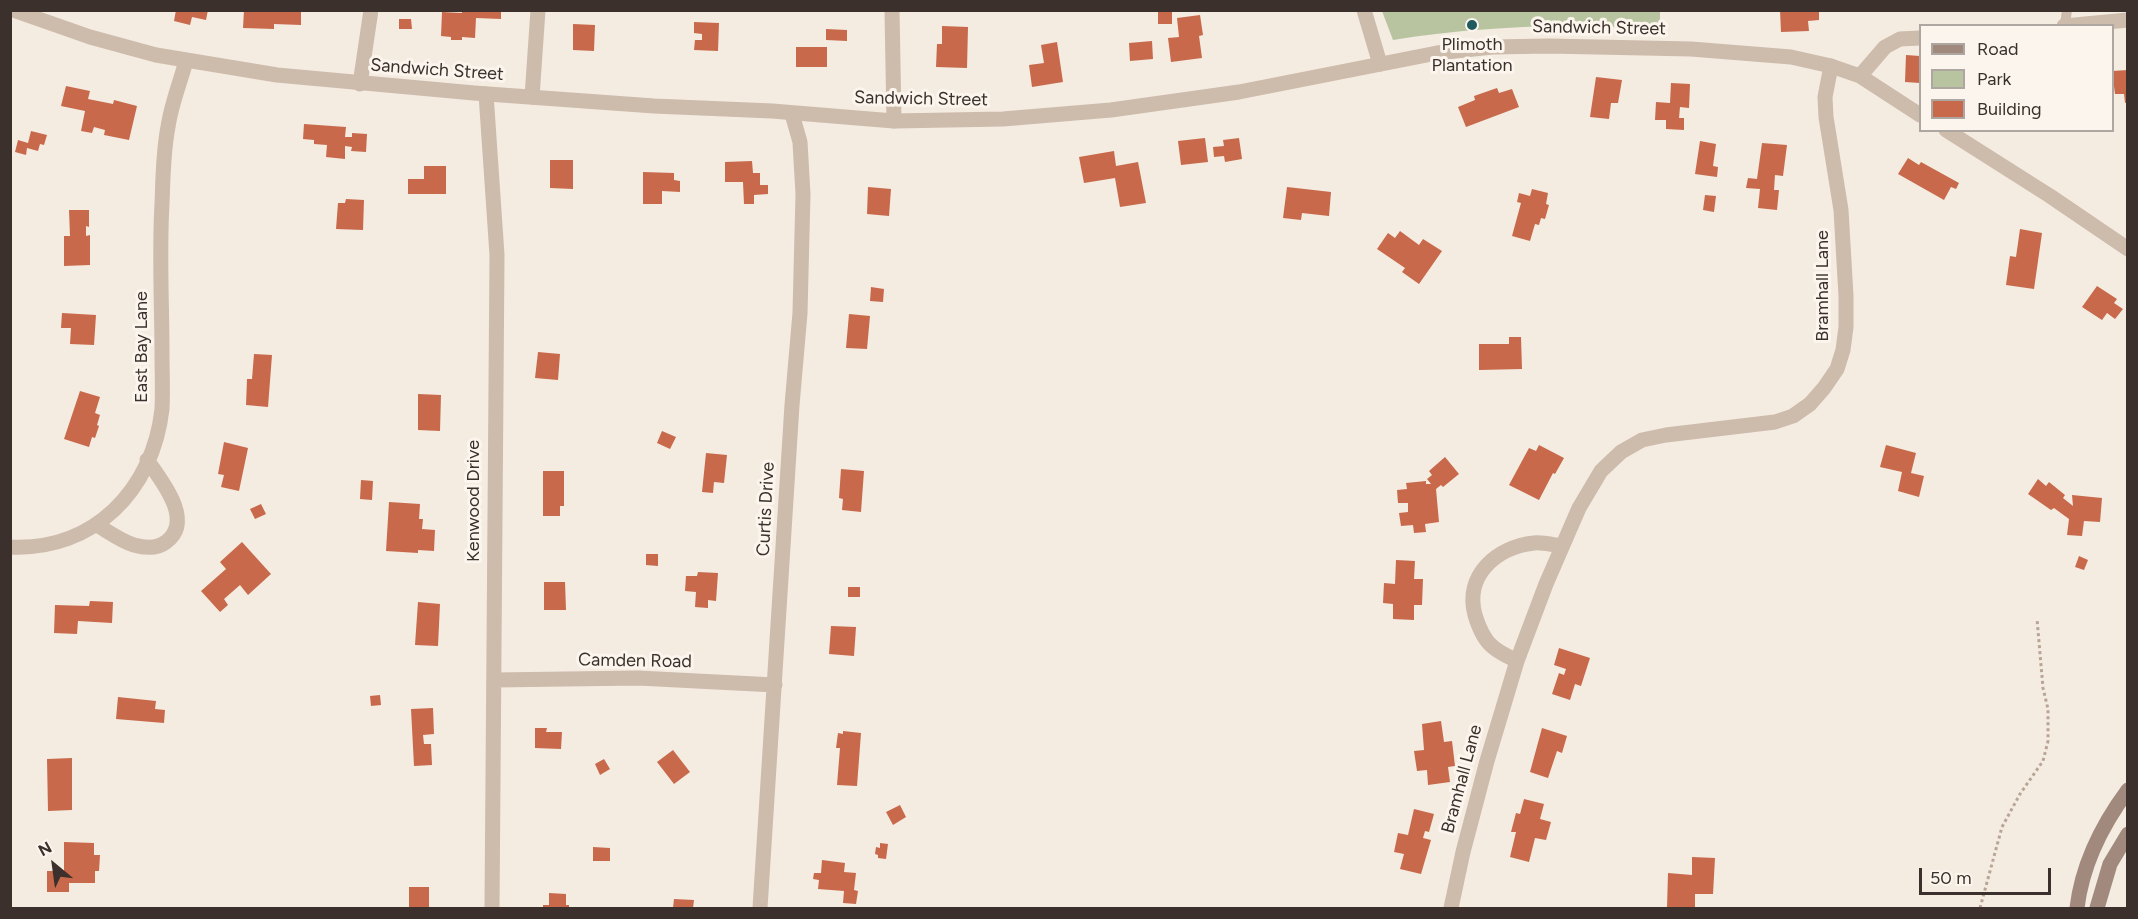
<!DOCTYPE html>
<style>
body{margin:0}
#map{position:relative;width:2138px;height:919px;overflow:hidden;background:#f4ebe1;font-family:Figtree,sans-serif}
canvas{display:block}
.frame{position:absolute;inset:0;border:12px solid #3b302b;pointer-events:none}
.legend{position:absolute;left:1919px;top:24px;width:195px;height:108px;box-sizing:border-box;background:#fbf5ee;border:2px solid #aea6a0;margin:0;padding:8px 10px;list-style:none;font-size:18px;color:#3b302b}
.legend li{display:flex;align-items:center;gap:12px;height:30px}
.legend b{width:30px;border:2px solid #aea6a0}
.north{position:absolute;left:24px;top:835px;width:60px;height:60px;-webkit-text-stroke:4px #fbf5ee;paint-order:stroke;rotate:331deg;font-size:16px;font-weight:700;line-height:24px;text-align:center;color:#3b302b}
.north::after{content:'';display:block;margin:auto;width:21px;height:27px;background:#3b302b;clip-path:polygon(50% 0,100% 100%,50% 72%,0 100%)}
.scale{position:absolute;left:1919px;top:868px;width:132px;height:27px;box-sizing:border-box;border:3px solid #3b302b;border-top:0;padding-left:8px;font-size:18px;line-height:21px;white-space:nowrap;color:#3b302b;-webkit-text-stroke:4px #fbf5ee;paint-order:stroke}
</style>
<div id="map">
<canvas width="2138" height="919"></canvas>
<div class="frame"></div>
<ul class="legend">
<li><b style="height:8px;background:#a18a7d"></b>Road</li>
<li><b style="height:16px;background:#b8c4a0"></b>Park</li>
<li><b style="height:16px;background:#c8694b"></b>Building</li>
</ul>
<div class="north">N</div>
<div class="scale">50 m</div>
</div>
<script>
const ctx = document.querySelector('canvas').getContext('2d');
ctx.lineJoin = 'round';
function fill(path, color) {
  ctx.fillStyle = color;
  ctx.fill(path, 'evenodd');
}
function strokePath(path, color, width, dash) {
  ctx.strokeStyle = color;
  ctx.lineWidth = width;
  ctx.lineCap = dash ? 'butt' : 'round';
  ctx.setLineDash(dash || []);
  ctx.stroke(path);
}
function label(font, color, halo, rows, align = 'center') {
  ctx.font = font + ' Figtree,sans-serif';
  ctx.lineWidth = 6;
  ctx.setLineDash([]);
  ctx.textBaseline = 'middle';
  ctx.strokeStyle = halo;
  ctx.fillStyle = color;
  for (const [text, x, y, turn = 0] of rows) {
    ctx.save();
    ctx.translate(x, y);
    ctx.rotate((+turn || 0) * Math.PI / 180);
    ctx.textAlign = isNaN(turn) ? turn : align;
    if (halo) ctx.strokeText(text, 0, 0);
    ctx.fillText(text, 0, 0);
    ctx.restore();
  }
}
const green = new Path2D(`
 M1382 11H1660V29C1570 23 1482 26 1393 40Z`);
const building = new Path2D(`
 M176 10H208L206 20 192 17 190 25 174 21Z
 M244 10H301V25L274 24V29L243 28Z
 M462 10H501V19L476 18 475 38 462 37V40H451V37L441 36 442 12 462 13Z
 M1780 10H1819V20L1808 21 1809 31 1781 32Z
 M1158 12H1172V24H1158Z
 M1200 15 1203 35 1199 36 1202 58 1171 62 1168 38 1179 37 1177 18Z
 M399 19H411L412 29H399Z
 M694 22 719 23 718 51 694 50 695 40H702V34L694 33Z
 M573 24 595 25 594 51 573 50Z
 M942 26 968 27 967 68 936 67 937 44H942Z
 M826 29 847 30V41L826 40Z
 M1152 41 1153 59 1130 61 1129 43Z
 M1057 42 1063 82 1032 87 1029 65 1044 63 1041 45Z
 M796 47H827V67H796Z
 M1906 55 1920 56V83L1905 82Z
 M2128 70V102L2125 103 2124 94H2115L2112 71Z
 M1596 77 1622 80 1618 103H1611L1609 119 1590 117Z
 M1671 83 1690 84 1689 108 1680 107 1679 118H1684V130L1666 129V120H1655L1656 102 1670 103Z
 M66 86 90 91 88 99 113 104 114 100 137 106 129 140 104 135 105 130 94 127 92 133 81 131 85 111 61 106Z
 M1497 88 1499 93 1512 89 1519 107 1466 127 1458 107 1475 100 1474 96Z
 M304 124 346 127 345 137H352V133L367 134 366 152 351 151 352 147 345 146V159L326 157 327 145 314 144V140L303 139Z
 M31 131 47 135 44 145 40 144 38 151 27 148 26 155 15 152 18 140 28 143Z
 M1205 138 1208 162 1181 165 1178 141Z
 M1239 138 1242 159 1225 162 1224 156 1214 157 1213 147 1224 146 1223 140Z
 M1700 141 1716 144 1713 166 1718 167 1717 177 1695 174Z
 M1762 143 1787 145 1783 176 1775 175 1774 190H1779L1777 210 1758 208 1760 189 1746 188 1748 178 1757 179Z
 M1114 151 1116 166 1138 162 1146 203 1120 207 1115 178 1084 183 1079 157Z
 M1908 158 1919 165 1921 162 1959 183 1956 189 1951 187 1944 200 1898 174Z
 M550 160H573V189L550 188Z
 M752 161 753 173H760V185H768V194L754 195V204H744L743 182H725V162Z
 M424 166H446V194H408V179H424Z
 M643 172 674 173V180L680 181V192L662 191V204H643Z
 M868 187 891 189 889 216 867 214Z
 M1287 187 1331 192 1329 216 1302 213 1301 220 1283 218Z
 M1532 189 1548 193 1546 204 1549 205 1545 219 1541 218 1539 225 1535 224 1530 241 1512 236 1521 203 1517 202 1519 193 1530 196Z
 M1705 195 1716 196 1714 212 1703 210Z
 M346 199 364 200 363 230 336 229 338 203H345Z
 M69 210H89V227L86 226V236L90 235V265L64 266V236H70Z
 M2020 229 2042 233 2034 289 2006 285 2010 256 2016 257Z
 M1400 231 1419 245 1423 239 1442 251 1419 284 1402 272 1405 268 1377 249 1388 233 1395 238Z
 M2097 286 2117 299 2114 303 2123 309 2115 319 2107 313 2102 320 2082 307Z
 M871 287 884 289 883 302 870 301Z
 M62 313 96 315 94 345 70 344 71 328H61Z
 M849 314 870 316 867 349 846 348Z
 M1509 337H1521L1522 369 1479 370V344H1509Z
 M538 352 560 354 558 380 535 378Z
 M254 354 272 355 268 407 246 405 247 379H252Z
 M80 391 100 397 95 413 100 415 97 425 99 426 95 438 92 437 89 447 64 439Z
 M418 394 441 395 440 431 418 430Z
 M662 431 676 437 670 449 657 443Z
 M224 442 248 448 239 491 221 487 224 475 218 474Z
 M1539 445 1564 458 1555 474 1553 473 1539 500 1509 485 1529 448 1536 451Z
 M1886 445 1916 453 1911 473 1924 476 1919 497 1898 491 1902 472 1880 467Z
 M706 453 727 455 724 483 714 482 713 493 702 492Z
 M1445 457 1459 474 1443 487 1441 485 1436 489 1439 522 1425 524 1426 532 1414 533 1413 525 1401 526 1399 513 1408 512V503H1398L1397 490 1407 489 1406 483 1426 481V484H1431L1427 479 1432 475 1429 471Z
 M841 469 864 471 861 512 842 510 843 499 839 498Z
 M543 471H564V506H560V516H543Z
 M2038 479 2046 486 2049 482 2065 495 2063 498 2073 506 2072 495 2102 498 2100 522 2084 521 2082 536 2067 535 2069 519 2054 508 2051 510 2028 494Z
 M361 480 373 481 372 500 360 499Z
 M389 502 420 504 419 519H423L422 529 435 530 434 551 418 550V553L386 551Z
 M261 504 266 514 255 519 250 509Z
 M242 542 271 574 248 595 240 585 224 599 228 605 220 612 201 591 226 569 220 562Z
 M646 554H658V566L646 565Z
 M2079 556 2088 560 2084 570 2075 567Z
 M1396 560 1415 561 1414 579H1423L1422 605H1414V620L1393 619V604L1383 603 1384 583 1395 584Z
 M698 572 718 573 716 601 708 600V608L695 607 696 592 685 591 686 576H697Z
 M544 582H565L566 610H544Z
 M848 587H860V597H848Z
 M90 601 113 602 112 623 78 621 77 634 54 633 55 605 89 606Z
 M418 602 440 604 438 646 415 645Z
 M831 626 856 627 854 656 829 654Z
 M1559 648 1590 658 1581 686 1575 684 1570 700 1552 694 1559 673 1564 675 1566 669 1554 665Z
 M380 695 381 705 371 706 370 696Z
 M118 697 156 701 155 709 165 710 164 723 116 719Z
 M433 708 434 734 423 735 424 744H431L432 765 414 766 411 709Z
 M1441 721 1444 742 1452 741 1455 766 1448 767 1450 782 1428 785 1427 770 1417 771 1414 751 1424 750 1422 724Z
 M535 728H547L546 732H562L561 749 535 748Z
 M1542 728 1567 736 1562 753 1557 751 1548 778 1530 772Z
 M843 731 861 733 857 786 837 785 840 748H836L838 733 843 734Z
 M673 750 690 772 674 784 657 762Z
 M72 758V810L48 811 47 759Z
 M604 759 610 769 600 775 595 764Z
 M1524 799 1544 804 1540 819 1551 822 1546 840 1535 838 1529 862 1510 857 1516 832H1511L1516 813 1520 814Z
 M900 805 906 817 893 825 886 812Z
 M1414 809 1434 814 1429 832 1425 831 1423 838 1431 840 1421 874 1400 869 1404 854 1394 852 1398 833 1408 835Z
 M64 842 94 843V855H100L99 871H95V883H69V892H47V871H64Z
 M880 843 888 844 886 859 878 858V855L875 854 876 847 880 848Z
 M593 847 610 848V861H593Z
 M1692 857 1715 858 1713 894H1695V908H1667L1668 873 1692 875Z
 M822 860 845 863 844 872 856 873 854 890 858 891 856 904 843 903 844 891 818 889 819 880 813 879 814 873H821Z
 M409 887H429V908H409Z
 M549 893 566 894V905H569V908H543V905H549Z
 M674 899 694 900 693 908H673Z`);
const path = new Path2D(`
 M1980 908 2002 827 2020 794 2043 761 2048 741V709L2043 688 2037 619`);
const service = new Path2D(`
 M2065 25 2067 10`);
const minor = new Path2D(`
 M892 10 894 121
 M1364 10 1380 64
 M360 84 371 10
 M486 94 497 255 492 908
 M532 97 538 10
 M97 525C109 532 121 541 134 545 145 548 157 549 166 542 195 521 161 480 147 460
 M10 547C94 551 153 490 162 409 163 391 162 372 162 354 162 304 159 254 162 204 163 179 163 152 168 127 171 105 180 83 186 61
 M1517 661C1509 657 1500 653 1493 647 1484 640 1478 625 1475 615 1464 575 1497 547 1534 543 1543 542 1553 545 1562 546
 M494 680 638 678 775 685
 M760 908 792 405 800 313 803 194 800 142 792 114
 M1451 908 1463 852 1487 761 1517 661 1546 584 1579 508 1601 471 1621 452 1642 440 1666 435 1775 422 1793 416 1810 404 1824 388 1837 369 1843 350 1846 327V296L1841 210 1826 117 1825 97 1831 66`);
const tertiary = new Path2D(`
 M13 10 90 37 156 55 277 75 474 93 654 106 772 111 894 121 1003 119 1111 110 1239 92 1437 53 1492 47 1549 46 1691 49 1791 57 1831 66 1860 76 1920 115
 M2064 26 2128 20
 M1860 76 1885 47 1900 39 1920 38
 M1946 130 2050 196 2128 249`);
const secondary = new Path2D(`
 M2077 908C2082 866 2102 825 2128 790
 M2097 908 2110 864 2128 834`);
const markers = [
 [1472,25,6,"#1f5a5e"]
];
const streetNames = [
 ["Sandwich Street",1599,28,1],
 ["Sandwich Street",437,70,4],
 ["Sandwich Street",921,99,1],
 ["Bramhall Lane",1823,286,-90],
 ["East Bay Lane",142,347,-90],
 ["Kenwood Drive",474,501,-90],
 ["Curtis Drive",766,509,-87],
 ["Camden Road",635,661,1],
 ["Bramhall Lane",1462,779,-75]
];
const poiNames = [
 ["Plimoth",1472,45],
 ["Plantation",1472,66]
];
fill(green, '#b8c4a0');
fill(building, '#c8694b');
strokePath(path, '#b9a596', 3, [3, 3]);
strokePath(service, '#cdbbac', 10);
strokePath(minor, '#cdbbac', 15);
strokePath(tertiary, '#cdbbac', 15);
strokePath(secondary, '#a18a7d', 15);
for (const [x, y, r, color] of markers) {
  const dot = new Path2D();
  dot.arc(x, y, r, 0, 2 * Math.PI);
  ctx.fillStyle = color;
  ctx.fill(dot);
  strokePath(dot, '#fbf5ee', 2);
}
label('18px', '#3b302b', '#fbf5ee', streetNames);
label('18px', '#3b302b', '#fbf5ee', poiNames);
</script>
